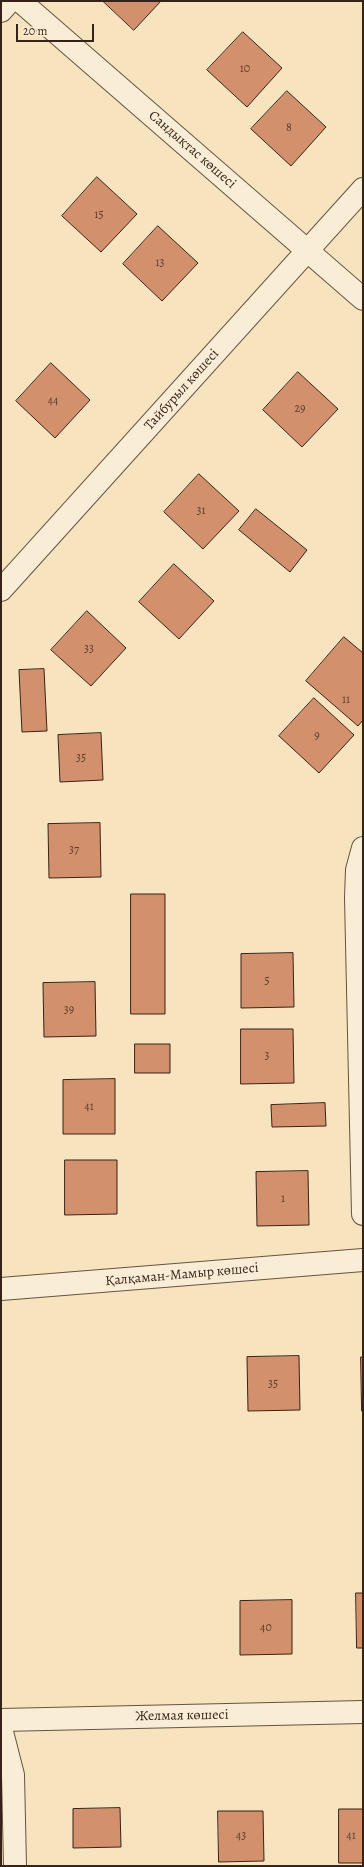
<!DOCTYPE html>
<meta charset="utf-8">
<style>
body{margin:0}
#map{position:relative;width:364px;height:1867px;overflow:hidden;background:#f7e3be;font-family:Alegreya,serif}
canvas{display:block}
.frame{position:absolute;inset:0;border:2px solid #362318;pointer-events:none}
.scale{position:absolute;left:16px;top:24px;width:78px;height:18px;box-sizing:border-box;border:2px solid #362318;border-top:0;padding-left:5px;font-size:12px;line-height:14px;white-space:nowrap;color:#362318;-webkit-text-stroke:3px #faedd5;paint-order:stroke}
</style>
<div id="map">
<canvas width="364" height="1867"></canvas>
<div class="frame"></div>
<div class="scale">20 m</div>
</div>
<script>
const ctx = document.querySelector('canvas').getContext('2d');
ctx.lineJoin = 'round';
function fill(path, color) {
  ctx.fillStyle = color;
  ctx.fill(path, 'evenodd');
}
function strokePath(path, color, width, dash) {
  ctx.strokeStyle = color;
  ctx.lineWidth = width;
  ctx.lineCap = dash ? 'butt' : 'round';
  ctx.setLineDash(dash || []);
  ctx.stroke(path);
}
function label(font, color, halo, rows, align = 'center') {
  ctx.font = font + ' Alegreya,serif';
  ctx.lineWidth = 3;
  ctx.setLineDash([]);
  ctx.textBaseline = 'middle';
  ctx.strokeStyle = halo;
  ctx.fillStyle = color;
  for (const [text, x, y, turn = 0] of rows) {
    ctx.save();
    ctx.translate(x, y);
    ctx.rotate((+turn || 0) * Math.PI / 180);
    ctx.textAlign = isNaN(turn) ? turn : align;
    if (halo) ctx.strokeText(text, 0, 0);
    ctx.fillText(text, 0, 0);
    ctx.restore();
  }
}
const building = new Path2D(`
 M103 1H161L134 30Z
 M243 32 282 68 247 107 207 70Z
 M287 91 326 127 291 166 251 129Z
 M97 177 137 214 101 252 62 216Z
 M158 226 198 263 162 301 123 264Z
 M51 363 90 400 55 438 16 401Z
 M298 372 338 409 302 447 263 410Z
 M199 474 239 511 203 549 164 512Z
 M256 509 307 550 290 572 239 530Z
 M174 564 214 601 179 639 139 602Z
 M87 611 126 648 91 686 51 650Z
 M344 637 363 653V720L358 726 306 681Z
 M44 669 47 731 22 732 19 670Z
 M314 698 354 735 319 773 279 736Z
 M101 733 103 780 60 782 58 735Z
 M100 823 101 877 49 878 48 824Z
 M131 894H165V1014H131Z
 M293 953 294 1007 241 1008V954Z
 M95 982 96 1036 44 1037 43 983Z
 M241 1029H293L294 1083 241 1084Z
 M135 1044H170V1073H135Z
 M115 1079V1134H63V1080Z
 M325 1103 326 1126 272 1127 271 1105Z
 M65 1160H117V1214L65 1215Z
 M308 1171 309 1225 257 1226 256 1172Z
 M299 1356 300 1410 248 1411 247 1357Z
 M361 1357H363V1411H362Z
 M356 1593H363V1648H357Z
 M292 1600V1654L240 1655V1601Z
 M120 1808 121 1847 73 1848V1809Z
 M339 1809H363V1863H339Z
 M218 1811H263L264 1861 219 1862Z`);
const minor = new Path2D(`
 M20 1 363 299
 M1 11 10 1
 M1 590 363 189
 M363 848 357 870 356 898 363 1214
 M1 1289 363 1260
 M1 1720 363 1712
 M1 1728 13 1775 15 1866`);
const numberNames = [
 ["10",245,69],
 ["8",289,128],
 ["15",99,215],
 ["13",160,263],
 ["44",53,401],
 ["29",300,409],
 ["31",201,511],
 ["33",89,649],
 ["11",346,700],
 ["9",317,736],
 ["35",81,758],
 ["37",74,850],
 ["5",267,981],
 ["39",69,1010],
 ["3",267,1056],
 ["41",89,1107],
 ["1",283,1199],
 ["35",273,1384],
 ["40",266,1628],
 ["43",241,1836],
 ["41",351,1836]
];
const streetNames = [
 ["Сандықтас көшесі",192,150,41],
 ["Тайбурыл көшесі",182,390,-48],
 ["Қалқаман-Мамыр көшесі",182,1275,-5],
 ["Желмая көшесі",182,1716,-1]
];
fill(building, '#d3906d');
strokePath(building, '#362318', 1);
strokePath(minor, '#665342', 24);
strokePath(minor, '#faedd5', 22);
label('12px', '#5d3e2d', null, numberNames);
label('14px', '#362318', '#faedd5', streetNames);
</script>
